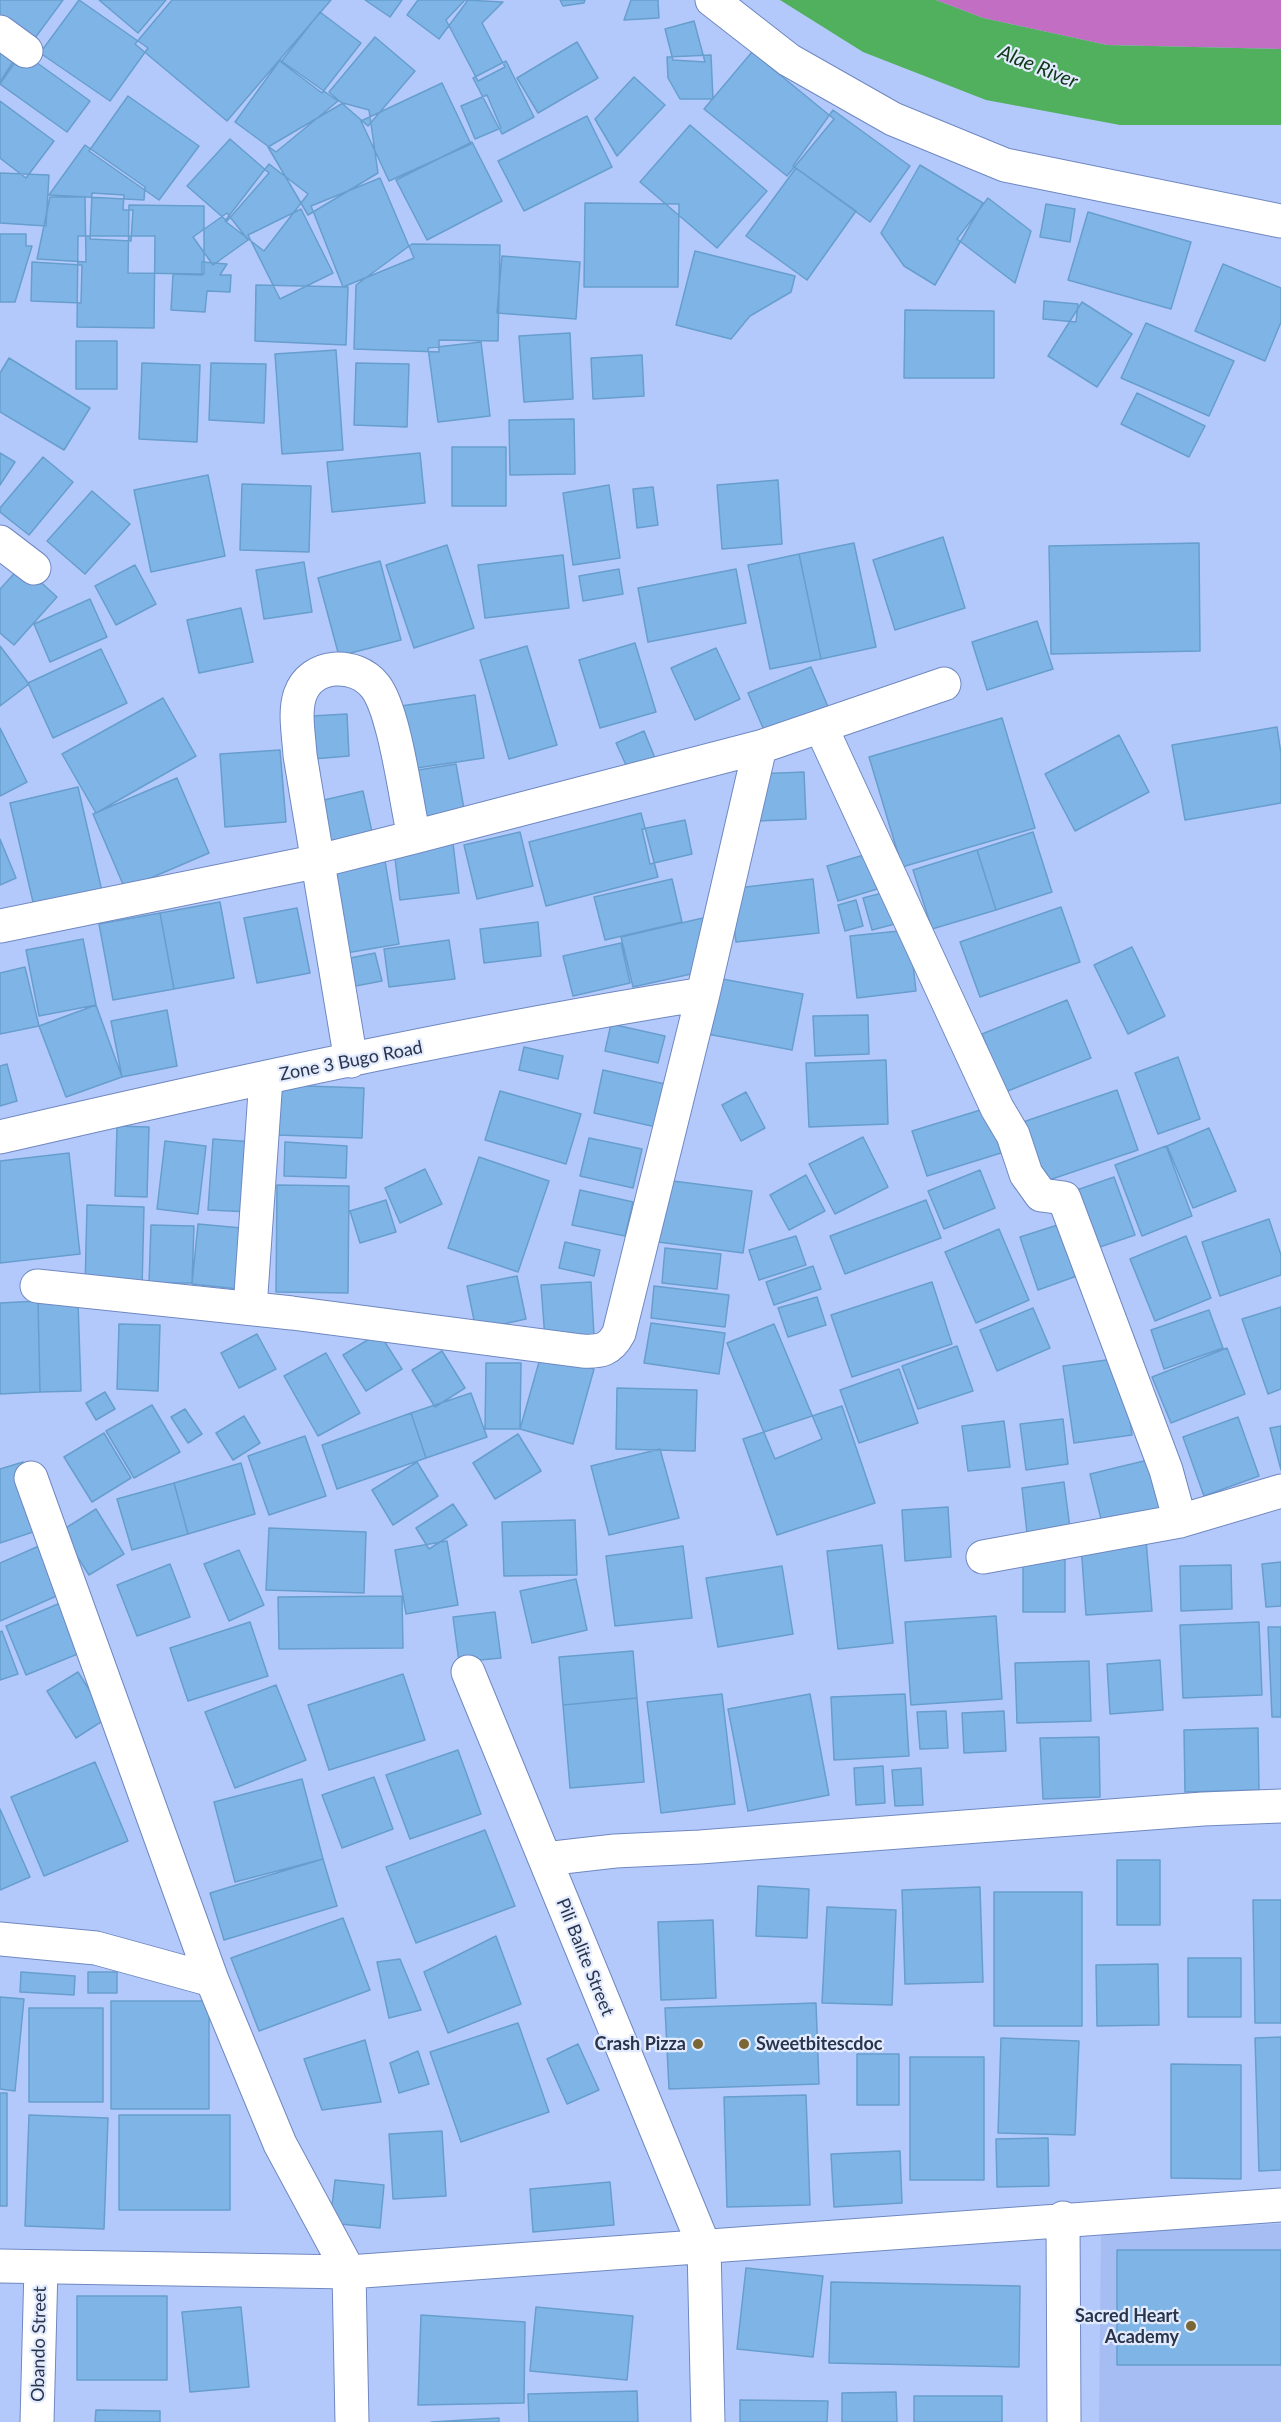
<!DOCTYPE html>
<style>
body{margin:0}
canvas{display:block;background:#b4c9fb}
</style>
<canvas width="1281" height="2422"></canvas>
<script>
const ctx = document.querySelector('canvas').getContext('2d');
ctx.lineJoin = 'round';
function fill(path, color) {
  ctx.fillStyle = color;
  ctx.fill(path, 'evenodd');
}
function strokePath(path, color, width, dash) {
  ctx.strokeStyle = color;
  ctx.lineWidth = width;
  ctx.lineCap = dash ? 'butt' : 'round';
  ctx.setLineDash(dash || []);
  ctx.stroke(path);
}
function label(font, color, halo, rows, align = 'center') {
  ctx.font = font + ' Lato,sans-serif';
  ctx.lineWidth = 4.5;
  ctx.setLineDash([]);
  ctx.textBaseline = 'middle';
  ctx.strokeStyle = halo;
  ctx.fillStyle = color;
  for (const [text, x, y, turn = 0] of rows) {
    ctx.save();
    ctx.translate(x, y);
    ctx.rotate((+turn || 0) * Math.PI / 180);
    ctx.textAlign = isNaN(turn) ? turn : align;
    if (halo) ctx.strokeText(text, 0, 0);
    ctx.fillText(text, 0, 0);
    ctx.restore();
  }
}
const built = new Path2D(`
 M1281 2224V2422H1099L1101 2229Z`);
const forest = new Path2D(`
 M936 0H1281V49L1107 45 983 18Z`);
const water = new Path2D(`
 M780 0H936L983 18 1107 45 1281 49V125H1120L986 100 863 52Z`);
const building = new Path2D(`
 M0 0H63L32 42 0 19Z
 M79 0 148 48 110 101 40 53Z
 M99 0H166L138 33Z
 M172 0H331L227 121 135 44Z
 M365 0H402L390 17Z
 M418 0H468L439 39 407 15Z
 M465 0 503 2 482 23 505 67 478 81 446 20Z
 M560 0H585L584 3 563 6Z
 M631 0H658L659 18 624 20Z
 M320 12 361 43 322 93 281 62Z
 M694 21 705 62 673 60 665 29Z
 M0 34 22 48 0 82Z
 M375 37 415 71 368 126 329 92Z
 M577 42 598 78 538 113 517 78Z
 M22 52 90 101 67 132 0 84Z
 M752 52 834 119 787 176 704 109Z
 M711 55 713 99H680L668 78 667 57Z
 M280 60 338 101 276 152 235 122Z
 M506 61 534 117 502 134 473 78Z
 M634 77 665 105 617 156 595 119Z
 M442 83 471 144 389 181 361 121Z
 M487 95 501 128 475 139 461 106Z
 M128 96 199 146 159 200 89 151Z
 M0 101 54 141 26 178 0 158Z
 M343 103 369 110 378 173 308 215 268 147Z
 M833 110 910 166 870 222 793 166Z
 M587 116 612 167 524 211 498 161Z
 M690 125 767 191 717 248 640 182Z
 M230 139 269 173 227 221 187 186Z
 M472 142 502 201 427 240 396 180Z
 M85 145 145 187 144 200 49 195Z
 M269 164 308 194 264 251 225 221Z
 M920 165 983 203 935 285 904 266 881 233Z
 M796 168 856 211 807 280 746 236Z
 M0 173 49 175 46 226 0 223Z
 M380 178 414 258 343 287 311 206Z
 M92 193 124 195 123 210H133L131 241 90 239Z
 M50 197H85L86 262 37 259Z
 M988 198 1031 231 1015 283 957 239Z
 M585 203 679 204 678 287H584Z
 M1046 204 1075 209 1070 242 1040 237Z
 M129 205 204 206V274L128 273Z
 M301 209 333 273 280 299 248 235Z
 M1088 212 1191 242 1171 309 1068 280Z
 M227 213 248 240 213 265 193 237Z
 M0 234H26V246H32L15 302H0Z
 M78 236H155L154 328 77 327Z
 M412 244 500 245 498 341 439 340V352L354 349 356 285Z
 M695 251 795 276 791 292 750 316 731 339 676 325Z
 M502 256 580 262 576 319 497 313Z
 M32 262 82 265 81 303 31 301Z
 M202 262 227 264 220 275H231L230 292 207 291 205 312 171 310 173 274 202 275Z
 M1223 264 1281 288V322L1265 361 1195 331Z
 M256 285 348 287 346 345 255 341Z
 M1044 301 1078 304 1076 322 1043 319Z
 M1082 302 1132 334 1097 387 1048 356Z
 M905 310 994 311V378H904Z
 M1146 323 1234 361 1209 416 1121 378Z
 M570 333 573 399 524 402 519 336Z
 M76 341H117V389H76Z
 M481 342 490 416 438 422 428 348Z
 M336 350 343 450 282 454 275 354Z
 M642 355 644 396 593 399 591 358Z
 M9 358 90 408 64 450 0 412V373Z
 M142 363 200 365 197 442 139 439Z
 M211 363 266 364 264 423 209 420Z
 M356 363 409 364 407 427 354 425Z
 M1137 393 1205 426 1189 457 1121 424Z
 M574 419 575 474 510 475 509 420Z
 M452 447H506V506H452Z
 M0 453 15 462 0 485Z
 M420 453 425 503 332 512 327 462Z
 M43 457 73 482 29 535 0 512V508Z
 M208 475 225 556 151 572 134 490Z
 M778 480 782 544 722 549 717 485Z
 M242 484 311 486 309 552 240 550Z
 M609 485 620 558 573 565 563 493Z
 M653 487 658 525 637 528 633 489Z
 M92 491 130 524 85 574 47 541Z
 M943 537 965 608 895 630 873 560Z
 M854 543 876 647 821 659 799 554Z
 M1199 543 1200 651 1051 654 1049 546Z
 M447 545 474 628 414 648 386 565Z
 M799 554 821 659 770 669 748 565Z
 M563 555 569 608 485 618 478 565Z
 M380 561 401 640 339 656 318 578Z
 M304 562 312 612 264 619 256 570Z
 M22 565 57 597 14 645 0 633V589Z
 M135 565 156 604 116 625 95 586Z
 M619 569 623 594 583 601 579 576Z
 M736 569 746 623 648 642 638 588Z
 M90 599 107 637 50 662 34 624Z
 M241 608 253 662 199 673 187 620Z
 M1037 621 1053 669 987 690 972 642Z
 M635 643 656 712 600 728 579 660Z
 M0 646 29 684 0 706Z
 M527 646 557 745 509 759 480 660Z
 M716 648 740 699 695 720 671 668Z
 M101 649 127 703 53 738 28 683Z
 M811 667 829 709 766 735 748 693Z
 M475 695 484 758 410 769 401 706Z
 M163 698 196 756 96 813 62 754Z
 M347 714 349 756 313 759 311 716Z
 M1002 718 1035 828 902 867 869 757Z
 M1277 727 1281 754V803L1185 820 1172 745Z
 M0 728 27 782 0 796Z
 M644 731 657 763 630 774 616 743Z
 M1119 735 1149 792 1075 831 1045 774Z
 M280 750 286 822 225 827 220 754Z
 M456 764 466 820 421 827 412 771Z
 M804 772 806 819 757 821 756 774Z
 M177 778 209 853 125 889 93 814Z
 M78 787 104 900 36 915 10 803Z
 M363 791 372 832 320 844 311 803Z
 M641 813 658 877 546 906 529 842Z
 M685 820 692 854 650 864 642 829Z
 M520 832 533 886 477 899 464 845Z
 M1033 832 1052 892 996 910 977 850Z
 M0 839 16 878 0 885Z
 M453 843 459 893 400 900 394 850Z
 M977 850 996 910 932 929 913 870Z
 M877 851 887 886 838 901 827 866Z
 M385 861 399 944 340 954 327 871Z
 M672 879 682 922 605 940 594 897Z
 M813 879 819 933 736 942 729 889Z
 M886 892 895 924 872 930 863 898Z
 M856 900 863 926 845 931 838 905Z
 M220 902 234 978 174 989 160 913Z
 M1061 907 1080 962 980 997 960 942Z
 M297 908 310 973 257 983 244 918Z
 M160 913 174 989 113 1000 99 924Z
 M707 917 700 972 633 987 621 937Z
 M538 922 541 956 484 963 480 929Z
 M909 930 916 991 857 998 850 936Z
 M83 939 96 1005 39 1016 26 950Z
 M449 940 455 979 389 987 384 949Z
 M621 943 630 983 573 996 563 956Z
 M1132 947 1165 1016 1128 1034 1094 965Z
 M375 953 382 981 345 988 340 960Z
 M25 967 39 1026 0 1034V973Z
 M717 978 803 994 792 1050 707 1034Z
 M1067 1000 1091 1058 1005 1092 982 1034Z
 M96 1005 122 1077 66 1097 39 1026Z
 M167 1010 177 1066 122 1077 111 1021Z
 M868 1015 869 1054 815 1056 813 1016Z
 M611 1024 665 1036 658 1063 605 1051Z
 M524 1047 563 1056 558 1079 519 1070Z
 M1178 1057 1200 1119 1158 1134 1135 1073Z
 M886 1060 888 1124 809 1127 806 1063Z
 M7 1064 17 1101 0 1106V1066Z
 M603 1070 665 1084 656 1127 594 1113Z
 M279 1085 364 1088 362 1138 277 1135Z
 M1117 1090 1138 1150 1040 1183 1020 1123Z
 M500 1091 581 1114 566 1164 485 1140Z
 M746 1092 765 1128 741 1141 722 1105Z
 M987 1108 1001 1153 927 1176 912 1131Z
 M117 1126 149 1127 147 1197 115 1196Z
 M1209 1128 1236 1191 1193 1208 1167 1146Z
 M863 1137 888 1187 835 1214 809 1164Z
 M589 1138 642 1149 633 1188 580 1176Z
 M213 1139 254 1142 250 1212 208 1210Z
 M165 1141 206 1146 198 1214 157 1209Z
 M285 1142 347 1146 346 1178 284 1176Z
 M1166 1146 1192 1216 1142 1236 1115 1165Z
 M69 1153 80 1254 0 1263V1161Z
 M479 1157 549 1181 518 1272 448 1248Z
 M425 1169 442 1204 400 1223 385 1188Z
 M980 1170 995 1208 944 1229 928 1191Z
 M806 1175 825 1211 789 1230 770 1195Z
 M1114 1177 1135 1235 1094 1249 1074 1191Z
 M665 1180 752 1191 743 1253 658 1242Z
 M277 1185 349 1186 348 1293 276 1292Z
 M580 1190 633 1202 625 1236 572 1225Z
 M386 1200 396 1232 360 1243 350 1211Z
 M926 1200 941 1238 845 1274 830 1236Z
 M87 1205 144 1207 142 1290 85 1288Z
 M1269 1219 1281 1255V1275L1220 1296 1202 1242Z
 M1067 1222 1085 1273 1038 1290 1020 1237Z
 M198 1224 253 1229 247 1290 192 1284Z
 M151 1225 194 1226 192 1283H149Z
 M999 1229 1029 1300 976 1323 945 1252Z
 M796 1236 806 1265 759 1280 749 1250Z
 M1186 1236 1211 1298 1155 1321 1130 1259Z
 M565 1242 600 1250 594 1276 559 1268Z
 M665 1248 721 1254 717 1289 662 1283Z
 M813 1266 821 1289 774 1305 766 1282Z
 M517 1276 526 1319 476 1330 467 1286Z
 M591 1282 594 1336 545 1339 541 1285Z
 M932 1282 952 1344 852 1377 831 1315Z
 M654 1286 729 1295 725 1327 651 1318Z
 M817 1297 826 1325 788 1337 778 1308Z
 M38 1301 40 1392 0 1394V1303Z
 M38 1301H78L81 1391 40 1392Z
 M1281 1307V1389L1268 1394 1242 1319Z
 M1033 1308 1050 1348 997 1371 980 1330Z
 M1209 1310 1223 1348 1164 1369 1151 1330Z
 M651 1323 725 1333 719 1374 644 1363Z
 M119 1324 160 1325 158 1391 117 1389Z
 M774 1324 822 1439 775 1459 727 1343Z
 M379 1333 402 1369 366 1391 343 1355Z
 M257 1334 276 1369 239 1388 221 1353Z
 M957 1346 973 1391 918 1409 902 1366Z
 M1227 1348 1245 1394 1171 1423 1152 1377Z
 M442 1351 465 1388 435 1407 412 1370Z
 M326 1353 360 1413 318 1436 284 1376Z
 M541 1355 594 1369 573 1444 520 1429Z
 M1121 1358 1132 1435 1074 1443 1063 1366Z
 M486 1363H521L520 1429H485Z
 M899 1369 918 1423 859 1443 840 1390Z
 M617 1388 697 1390 695 1451 616 1449Z
 M105 1392 115 1409 96 1420 86 1403Z
 M471 1393 487 1437 426 1458 411 1413Z
 M152 1405 180 1452 134 1478 106 1431Z
 M842 1406 875 1503 777 1535 743 1439Z
 M185 1409 202 1434 188 1443 171 1417Z
 M411 1413 426 1458 337 1489 322 1445Z
 M244 1416 260 1443 233 1460 216 1433Z
 M1238 1417 1259 1476 1204 1496 1183 1437Z
 M1063 1419 1068 1464 1026 1470 1020 1424Z
 M1004 1421 1010 1467 968 1471 962 1426Z
 M1281 1426V1470L1270 1428Z
 M104 1433 131 1478 92 1502 64 1457Z
 M518 1434 541 1471 495 1499 473 1463Z
 M305 1436 326 1496 269 1515 248 1456Z
 M660 1449 679 1518 609 1535 591 1466Z
 M1148 1460 1160 1510 1102 1523 1090 1474Z
 M23 1462 45 1528 0 1543V1469Z
 M417 1462 438 1496 393 1525 372 1490Z
 M241 1463 255 1514 188 1534 174 1483Z
 M1064 1482 1070 1528 1027 1533 1022 1488Z
 M174 1483 188 1534 132 1550 117 1499Z
 M453 1504 467 1525 429 1549 416 1528Z
 M948 1507 951 1557 905 1561 902 1510Z
 M96 1509 124 1554 89 1575 61 1531Z
 M575 1520 577 1575 504 1576 502 1522Z
 M269 1528 366 1532 364 1593 266 1590Z
 M1146 1540 1152 1611 1086 1615 1081 1545Z
 M447 1541 458 1605 406 1614 395 1550Z
 M882 1545 893 1643 838 1649 827 1551Z
 M39 1546 61 1594 0 1621V1563Z
 M683 1546 692 1618 615 1626 606 1556Z
 M239 1550 264 1605 229 1621 204 1564Z
 M1023 1559H1065V1612H1023Z
 M1281 1562V1606L1266 1607 1262 1564Z
 M170 1564 190 1617 137 1636 117 1585Z
 M1231 1565 1232 1609 1181 1611 1180 1566Z
 M782 1566 793 1634 718 1647 706 1578Z
 M576 1579 587 1630 532 1643 520 1591Z
 M402 1596 403 1648 279 1649 278 1597Z
 M65 1601 85 1651 26 1675 6 1626Z
 M495 1612 501 1658 459 1662 453 1617Z
 M996 1616 1002 1699 911 1705 905 1622Z
 M250 1622 268 1676 188 1701 170 1648Z
 M1259 1622 1262 1695 1183 1698 1180 1625Z
 M1268 1627H1281V1717H1272Z
 M2 1631 18 1674 0 1680V1632Z
 M633 1651 637 1698 563 1705 559 1657Z
 M1160 1660 1163 1710 1110 1714 1107 1664Z
 M1089 1661 1091 1721 1017 1723 1015 1663Z
 M78 1672 107 1718 76 1738 47 1691Z
 M403 1674 425 1740 329 1770 308 1705Z
 M276 1685 306 1760 235 1788 205 1712Z
 M722 1694 735 1804 661 1813 647 1702Z
 M810 1694 829 1795 748 1811 728 1709Z
 M905 1694 909 1756 834 1760 831 1697Z
 M637 1698 644 1782 570 1788 563 1705Z
 M946 1711 948 1748 920 1749 917 1712Z
 M1004 1711 1006 1751 964 1753 962 1713Z
 M1258 1728 1259 1790 1185 1792 1184 1730Z
 M1099 1737 1100 1797 1043 1799 1040 1738Z
 M458 1750 481 1814 410 1839 386 1775Z
 M95 1762 128 1841 44 1876 11 1797Z
 M883 1766 885 1803 856 1805 854 1768Z
 M921 1768 923 1805 895 1806 892 1770Z
 M374 1777 393 1829 342 1848 322 1795Z
 M302 1779 323 1859 235 1882 214 1802Z
 M0 1809 30 1877 0 1890Z
 M485 1830 515 1906 416 1943 386 1867Z
 M323 1859 337 1906 224 1940 210 1893Z
 M1117 1860H1160V1925H1117Z
 M758 1886 809 1889 807 1938 756 1936Z
 M980 1887 983 1982 905 1984 902 1890Z
 M994 1892H1082V2026H994Z
 M1253 1900H1281V2023H1255Z
 M827 1907 896 1910 892 2005 822 2003Z
 M343 1918 370 1990 259 2031 231 1958Z
 M713 1920 716 1998 661 2000 658 1922Z
 M496 1936 521 2004 448 2033 424 1972Z
 M1188 1958H1241V2017H1188Z
 M400 1959 421 2010 389 2018 377 1962Z
 M1158 1964 1159 2025 1097 2026 1096 1965Z
 M21 1972 75 1976 74 1995 20 1992Z
 M88 1972H117V1993H88Z
 M0 1997 24 1999 15 2091 0 2089Z
 M111 2001H209V2109H111Z
 M816 2003 819 2084 669 2089 665 2008Z
 M29 2008H103V2102H29Z
 M518 2023 549 2112 461 2142 430 2052Z
 M1281 2037V2170L1259 2171 1255 2038Z
 M1001 2038 1079 2041 1075 2135 998 2133Z
 M365 2040 381 2102 322 2110 304 2059Z
 M578 2044 599 2090 567 2104 547 2059Z
 M418 2051 429 2084 399 2093 390 2063Z
 M857 2054H899V2105H857Z
 M910 2057H984V2180H910Z
 M1171 2064 1241 2065V2179L1171 2178Z
 M0 2093H7V2206H0Z
 M806 2095 810 2205 727 2207 724 2097Z
 M29 2115 108 2118 104 2229 25 2226Z
 M119 2115H230V2210H119Z
 M442 2131 446 2196 393 2199 389 2134Z
 M1048 2138 1049 2186 997 2187 996 2139Z
 M900 2151 902 2203 834 2207 831 2154Z
 M335 2180 384 2185 380 2228 330 2223Z
 M610 2182 614 2225 533 2232 530 2189Z
 M1117 2250H1281V2365H1117Z
 M746 2268 823 2276 813 2357 737 2349Z
 M831 2282 1020 2286 1019 2367 829 2363Z
 M77 2296H167V2380H77Z
 M241 2307 249 2387 190 2392 182 2312Z
 M536 2307 633 2316 627 2380 530 2371Z
 M421 2315 525 2322 524 2403 418 2405Z
 M637 2391 638 2422H529L528 2394Z
 M896 2392 897 2422H842V2393Z
 M914 2396H1002V2422H914Z
 M740 2400 828 2401 827 2422H740Z
 M96 2410 160 2411V2422H95Z
 M499 2418V2422H431Z`);
const minor = new Path2D(`
 M712 0 789 60 893 119 1005 165 1281 221
 M0 32 26 51
 M0 542 34 568
 M821 727 997 1108 1013 1135 1026 1174 1041 1195 1064 1198 1166 1470 1180 1521
 M0 926 319 861 414 837 760 747 944 684
 M351 1061 300 755C299 736 294 713 300 695 311 663 355 661 375 686 395 711 406 802 414 837
 M0 1137C233 1083 467 1032 703 994
 M37 1286 292 1313 582 1351C601 1352 610 1350 619 1333L703 994 760 747
 M250 1308 266 1078
 M31 1478 212 1980 280 2144 349 2272 352 2422
 M983 1557 1180 1521 1281 1491
 M468 1672 704 2246 708 2422
 M545 1859 615 1851 700 1847 1203 1809 1281 1806
 M0 1939 96 1948 212 1980
 M1063 2218 1064 2422
 M0 2266 349 2272 1281 2205
 M37 2422 41 2267`);
const markers = [
 [698,2044,6,"#7b6635"],
 [744,2044,6,"#7b6635"],
 [1191,2326,6,"#7b6635"]
];
const streetNames = [
 ["Zone 3 Bugo Road",351,1061,-11],
 ["Pili Balite Street",585,1957,68],
 ["Obando Street",39,2344,-89]
];
const poiNames = [
 ["Crash Pizza",686,2044],
 ["Sweetbitescdoc",756,2044,"left"],
 ["Sacred Heart",1179,2316],
 ["Academy",1179,2337]
];
const waterNames = [
 ["Alae River",1038,67,22]
];
fill(built, '#a5bdf3');
fill(forest, '#c16ec3');
fill(water, '#50b05d');
fill(building, '#7eb5e6');
strokePath(building, '#679ece', 1.5);
strokePath(minor, '#6f88c1', 35);
strokePath(minor, '#fff', 33);
for (const [x, y, r, color] of markers) {
  const dot = new Path2D();
  dot.arc(x, y, r, 0, 2 * Math.PI);
  ctx.fillStyle = color;
  ctx.fill(dot);
  strokePath(dot, '#e2ebfe', 2);
}
label('18px', '#29334b', '#e2ebfe', streetNames);
label('bold 18px', '#29334b', '#e2ebfe', poiNames, 'right');
label('italic 20px', '#103716', '#e2ebfe', waterNames);
</script>
